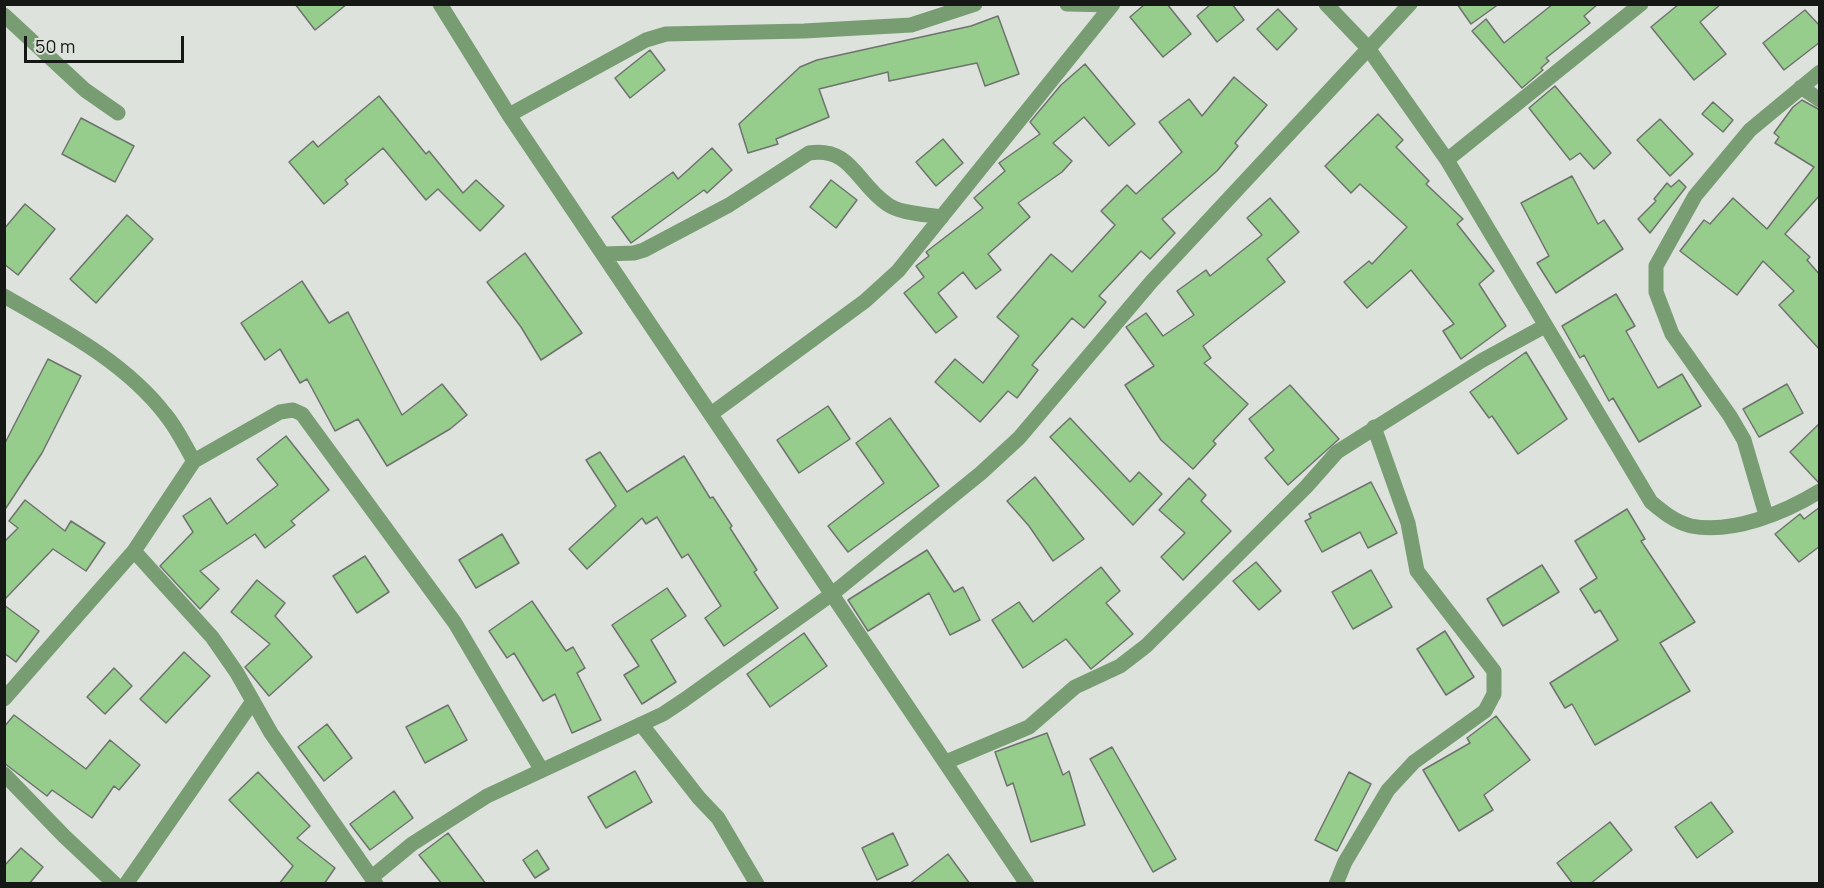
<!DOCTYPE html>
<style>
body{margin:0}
#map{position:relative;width:1824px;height:888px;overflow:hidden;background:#dde2dd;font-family:Manrope,sans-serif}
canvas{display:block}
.frame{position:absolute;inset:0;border:6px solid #161816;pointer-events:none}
.scale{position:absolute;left:24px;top:36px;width:160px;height:27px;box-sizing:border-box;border:3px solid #161816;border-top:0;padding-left:8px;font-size:18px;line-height:21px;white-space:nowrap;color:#161816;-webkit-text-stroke:4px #dde2dd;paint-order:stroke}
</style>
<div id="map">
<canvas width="1824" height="888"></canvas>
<div class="frame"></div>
<div class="scale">50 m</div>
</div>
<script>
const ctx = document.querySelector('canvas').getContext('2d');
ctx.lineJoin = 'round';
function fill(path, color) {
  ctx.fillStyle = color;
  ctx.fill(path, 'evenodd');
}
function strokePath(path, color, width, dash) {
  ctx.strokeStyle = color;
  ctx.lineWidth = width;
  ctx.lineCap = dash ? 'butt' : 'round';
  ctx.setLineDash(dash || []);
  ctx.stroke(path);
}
const building = new Path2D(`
 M295 4H347L315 30Z
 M1145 4H1167L1191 34 1163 57 1130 17Z
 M1211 4H1232L1244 20 1217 42 1197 16Z
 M1457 4H1499L1471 24Z
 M1553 4H1598L1584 16 1590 23 1546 58 1549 61 1541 68 1543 70 1522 88 1472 31 1486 19 1504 43Z
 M1679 4H1721L1700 22 1726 54 1694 80 1651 27Z
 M1278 9 1297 29 1277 50 1257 29Z
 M1805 10 1820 26V42L1784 70 1763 43Z
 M998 16 1019 74 985 86 977 63 889 81 888 72 819 89 829 117 776 139 778 144 748 153 739 124 800 67 817 60 971 26Z
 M650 50 665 70 630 98 615 78Z
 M1085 64 1135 124 1109 146 1084 117 1053 143 1072 161 1062 172 1018 203 1030 217 988 254 1001 270 976 289 963 272 938 293 957 317 936 333 904 293 924 277 916 266 929 256 926 252 983 208 974 198 1005 171 999 163 1040 134 1030 122 1061 85Z
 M1234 77 1267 105 1235 143 1238 146 1217 171 1162 219 1175 233 1150 259 1141 251 1099 296 1106 302 1084 328 1072 318 1032 365 1038 370 1017 398 1008 391 980 422 935 382 955 359 983 383 1019 336 997 317 1051 254 1072 272 1115 225 1101 211 1127 185 1136 194 1182 152 1159 122 1189 99 1202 116Z
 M1555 86 1611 153 1594 169 1580 153 1570 160 1529 108Z
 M379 96 426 154 429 151 463 193 476 180 504 206 480 231 438 189 426 200 383 148 345 180 348 184 324 204 289 162 313 141 318 147Z
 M1802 100 1820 110V195L1785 234 1810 257 1807 260 1820 275V350L1779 305 1794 291 1763 261 1737 295 1680 251 1704 220 1710 224 1733 198 1767 229 1814 167 1775 143 1779 137 1774 133 1793 107Z
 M1713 102 1733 120 1723 132 1702 114Z
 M1378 114 1403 140 1396 147 1429 181 1426 184 1463 219 1457 224 1494 271 1479 284 1506 326 1461 359 1443 331 1454 324 1411 270 1367 308 1344 282 1369 261 1372 264 1407 227 1360 184 1351 193 1325 166Z
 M81 118 134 146 115 182 62 154Z
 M1660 119 1693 154 1670 176 1637 140Z
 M943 139 963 163 936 186 916 162Z
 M712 148 732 170 707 193 704 190 631 243 612 217 673 172 678 179Z
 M1572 176 1598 224 1604 220 1623 249 1556 293 1537 263 1549 256 1521 203Z
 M831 180 857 200 836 228 810 207Z
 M1679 180 1686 187 1650 233 1638 219 1656 201 1654 199 1667 183 1671 187Z
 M1270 198 1299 232 1267 259 1285 282 1203 346 1211 358 1204 363 1248 404 1213 441 1216 444 1193 469 1161 440 1125 385 1154 366 1126 327 1146 313 1163 336 1194 315 1177 291 1206 270 1210 276 1262 235 1247 218Z
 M25 204 55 229 18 275 4 264V229Z
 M127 215 153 239 96 303 70 279Z
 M525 253 582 333 541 360 521 327 487 282Z
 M302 281 329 323 348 312 402 415 442 384 467 415 450 429 387 466 358 419 335 431 307 379 300 383 280 349 265 360 241 323Z
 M1616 294 1635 326 1626 331 1658 388 1682 374 1701 406 1639 442 1613 398 1609 401 1584 355 1580 358 1562 326Z
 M1526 352 1567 419 1518 454 1492 416 1489 418 1470 392Z
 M48 359 81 376 42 453 4 511V445Z
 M1787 384 1803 413 1759 437 1743 409Z
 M1290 385 1339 439 1288 485 1265 458 1274 450 1249 419Z
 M828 406 850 439 799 473 777 440Z
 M890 418 939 486 848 552 828 526 884 483 856 443Z
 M1070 418 1130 482 1139 472 1162 494 1133 525 1050 437Z
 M1820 423V481L1818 482 1790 452Z
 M286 436 329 490 291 521 295 525 265 548 255 534 200 571 219 589 200 609 160 566 193 532 183 516 210 498 227 524 278 485 257 459Z
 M600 452 627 492 684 456 710 498 713 497 732 526 730 528 757 570 754 572 778 608 724 646 705 618 721 606 688 554 682 558 657 517 646 524 642 518 587 569 569 549 616 506 586 460Z
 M1035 477 1084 539 1053 561 1029 526 1007 501Z
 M1189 478 1206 495 1201 501 1231 531 1183 580 1161 557 1185 533 1159 510Z
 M1371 482 1397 533 1368 548 1360 532 1322 552 1305 521 1311 518 1309 514Z
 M25 500 65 531 71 521 105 543 86 571 53 549 4 600V542L18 528 9 521Z
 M1820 507V546L1799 562 1775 534 1800 514 1804 519Z
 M1627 509 1645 539 1641 541 1695 622 1660 643 1690 691 1595 745 1572 704 1565 708 1550 683 1618 640 1600 610 1595 613 1580 589 1597 578 1575 541Z
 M502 534 519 563 476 588 459 560Z
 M927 550 954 592 963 587 980 620 950 635 929 593 868 631 848 600Z
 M365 556 389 592 357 613 333 576Z
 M1256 562 1281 591 1259 610 1233 581Z
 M1542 565 1559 592 1503 626 1487 599Z
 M1101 567 1120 591 1106 603 1133 634 1091 669 1066 639 1023 668 992 620 1019 602 1033 622Z
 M1371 570 1392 607 1353 629 1332 592Z
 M257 580 285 603 275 616 312 657 269 696 245 667 270 644 231 612Z
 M667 588 686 616 651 640 676 682 642 704 624 675 639 666 612 625Z
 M532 601 566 651 573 647 585 668 577 673 601 720 572 733 555 694 543 701 514 653 507 658 489 631Z
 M4 605 39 631 16 662 4 653Z
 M1445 631 1474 677 1446 695 1417 649Z
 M804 633 827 666 770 707 747 674Z
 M184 652 210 676 166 723 140 699Z
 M114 668 132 686 105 714 87 697Z
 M448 705 467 740 425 763 406 727Z
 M14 715 86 769 110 740 140 765 119 790 114 786 92 818 52 790 47 796 4 763V727Z
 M1496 716 1530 760 1484 795 1493 810 1459 831 1423 770 1470 743 1467 738Z
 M327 724 352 758 324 781 298 747Z
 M1047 733 1063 775 1069 771 1085 825 1031 842 1013 783 1007 786 995 752Z
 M1112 747 1176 859 1153 872 1090 759Z
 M635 771 652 802 606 828 588 797Z
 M258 772 310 826 297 838 335 868 324 884H279L293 866 229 800Z
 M1349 772 1371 784 1337 851 1315 840Z
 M394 791 413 818 370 850 350 824Z
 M1711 802 1733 832 1697 858 1675 827Z
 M1610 822 1632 850 1590 884H1573L1557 863Z
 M448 833 486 884H442L419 855Z
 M893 833 908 865 877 880 862 848Z
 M21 848 43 867 29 884H4V866Z
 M537 850 549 869 535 878 523 860Z
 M948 854 970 884H909Z`);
const minor = new Path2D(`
 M440 4 509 115 1027 884
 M1067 4 1112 5
 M1326 4 1368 48 1447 160 1651 502C1663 512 1675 522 1691 526 1733 534 1784 513 1820 491
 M4 15 85 90 118 113
 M1801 87 1820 100
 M509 115 646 40 666 34 804 31 911 25 975 4
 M1447 160 1641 4
 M604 254 634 253 644 250 729 205 809 153C851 146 857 184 887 204 901 214 925 214 942 217
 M4 296C61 329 124 361 165 414 177 428 185 446 194 461
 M711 414 865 301 898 271 1113 4
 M1766 515 1744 440 1730 416 1672 334 1656 292V266L1695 196 1750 130 1820 72
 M134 551 212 637 237 673 271 733 376 884
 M4 699 134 551 194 461 280 412 293 410 302 414 455 623 541 769
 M641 724 699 798 718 818 757 884
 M946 762 1029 727 1075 687 1120 666 1146 646 1306 487 1337 452 1481 361 1545 326
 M4 774 64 836 115 884
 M372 877 412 844 487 796 663 714 684 700 832 594 981 473 1019 438 1152 281 1410 4
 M126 884 253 701
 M1336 884 1345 862 1388 790 1414 762 1485 711 1494 694V671L1417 571 1408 523 1374 427`);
fill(building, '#96cd8d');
strokePath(building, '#6f736e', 1.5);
strokePath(minor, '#789d72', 15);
</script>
